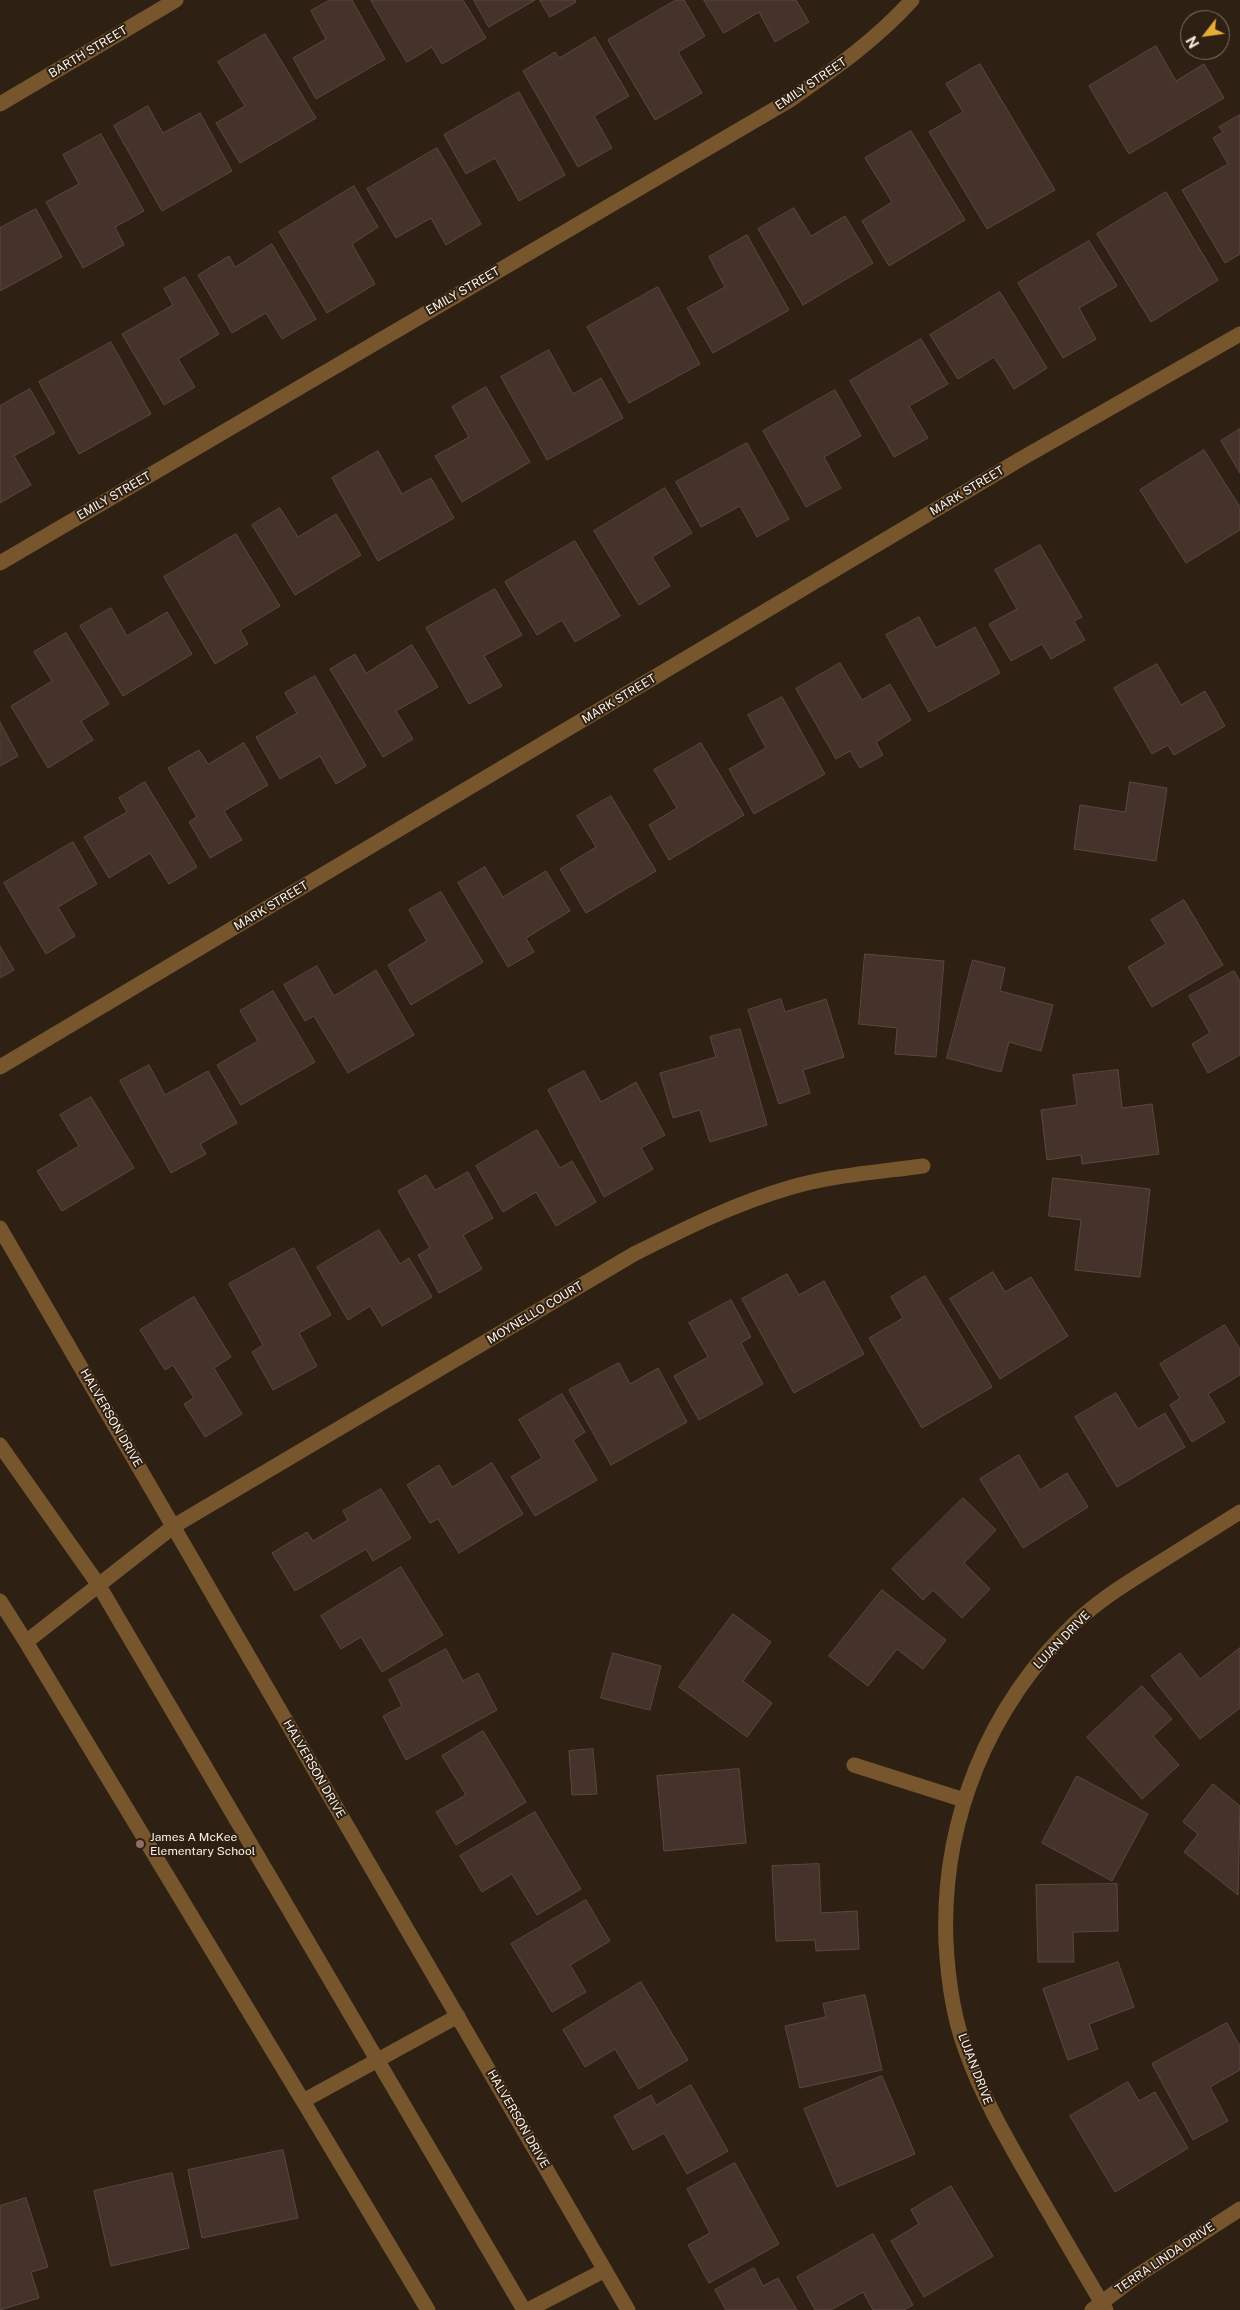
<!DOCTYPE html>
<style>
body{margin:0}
#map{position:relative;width:1240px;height:2310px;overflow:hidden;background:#2e2013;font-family:"Public Sans",sans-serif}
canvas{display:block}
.north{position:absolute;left:1180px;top:10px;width:50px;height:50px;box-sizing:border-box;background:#2e2013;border:1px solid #7f7368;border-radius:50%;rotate:240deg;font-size:14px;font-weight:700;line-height:20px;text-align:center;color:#f9f0e7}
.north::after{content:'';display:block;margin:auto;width:18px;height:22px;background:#e7ac37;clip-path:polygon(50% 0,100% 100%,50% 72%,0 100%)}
</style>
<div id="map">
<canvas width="1240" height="2310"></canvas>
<div class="north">N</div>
</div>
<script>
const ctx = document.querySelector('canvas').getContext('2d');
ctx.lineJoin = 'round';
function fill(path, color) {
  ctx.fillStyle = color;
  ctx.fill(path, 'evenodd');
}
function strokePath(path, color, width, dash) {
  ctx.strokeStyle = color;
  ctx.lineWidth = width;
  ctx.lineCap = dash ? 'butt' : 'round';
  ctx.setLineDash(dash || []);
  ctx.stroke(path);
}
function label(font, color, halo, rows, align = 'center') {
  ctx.font = font + ' "Public Sans",sans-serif';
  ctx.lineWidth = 4;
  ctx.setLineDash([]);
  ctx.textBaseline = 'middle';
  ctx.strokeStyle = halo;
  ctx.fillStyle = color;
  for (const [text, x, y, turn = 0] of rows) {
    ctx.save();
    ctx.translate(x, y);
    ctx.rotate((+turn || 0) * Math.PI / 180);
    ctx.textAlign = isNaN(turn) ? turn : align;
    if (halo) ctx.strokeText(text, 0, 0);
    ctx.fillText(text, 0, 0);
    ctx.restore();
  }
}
const building = new Path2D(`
 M330 0H352L385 59 316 99 293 58 326 39 311 11Z
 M371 0H463L486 38 442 64 432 47 407 62Z
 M474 0H535L489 27Z
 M540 0H575L576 2 550 17Z
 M676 0H684L705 36 678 52 702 93 655 120 608 40Z
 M704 0H796L809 22 775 42 759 12 724 33Z
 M265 34 316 118 240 163 216 123 245 106 218 62Z
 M595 37 629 96 594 116 612 148 578 167 523 71 555 52 559 58Z
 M1156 46 1176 81 1204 64 1224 98 1129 154 1089 86Z
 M980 64 1055 190 987 229 929 132 963 112 946 84Z
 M519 92 565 175 519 201 495 158 466 174 444 135Z
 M148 106 163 133 200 113 232 171 162 211 114 126Z
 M1240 115V254L1225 263 1182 190 1228 164 1213 138 1223 132 1219 127Z
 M911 131 965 220 889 266 862 221 892 202 865 158Z
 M101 134 144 211 115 227 124 245 83 268 46 202 79 184 63 155Z
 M437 148 481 224 446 245 431 218 396 238 367 189Z
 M354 186 378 227 352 244 375 284 327 313 279 232Z
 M1166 192 1218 280 1151 322 1097 234Z
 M794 208 811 236 845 216 873 263 803 305 758 229Z
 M36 209 62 257 0 291V228Z
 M747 235 789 310 713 353 687 308 725 287 709 257Z
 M1089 241 1117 286 1079 308 1096 339 1063 358 1018 283Z
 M272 244 316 319 282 339 266 313 232 333 198 275 229 256 235 267Z
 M185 277 219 334 178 359 195 387 164 405 122 334 173 305 164 289Z
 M658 287 700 364 629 403 587 327Z
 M1000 292 1047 368 1014 389 994 357 958 379 930 335Z
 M921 339 948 384 909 406 928 438 894 457 850 381Z
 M111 342 151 414 79 454 39 382Z
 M549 350 573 394 601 378 623 418 547 460 501 377Z
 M486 387 530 462 462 502 435 456 469 437 452 407Z
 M30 389 55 433 14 456 31 485 0 503V406Z
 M835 390 861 436 824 457 841 488 806 507 763 431Z
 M1240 429V473L1221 441Z
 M747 443 789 519 757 537 740 506 701 527 676 482Z
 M1204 450 1240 507V530L1186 563 1140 490Z
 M378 451 402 494 431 478 454 518 378 561 332 478Z
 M665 488 692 533 652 557 670 586 639 605 594 531Z
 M280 508 298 537 336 514 361 555 295 595 252 525Z
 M236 534 280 606 240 630 248 644 215 664 164 577Z
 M575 541 620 616 575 642 562 620 537 635 505 582Z
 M1040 545 1082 617 1074 621 1085 640 1051 659 1042 644 1011 661 989 624 1017 609 995 570Z
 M495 589 522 635 484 656 502 686 469 704 426 628Z
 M111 608 127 636 167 612 192 654 123 696 80 626Z
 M919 617 936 648 975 627 1000 673 929 712 886 635Z
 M66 633 109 704 81 721 93 740 48 768 11 706 52 681 34 652Z
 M412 645 438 687 396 711 413 739 383 757 330 669 355 654 366 673Z
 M840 663 862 700 890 684 911 720 876 742 883 755 860 768 850 751 836 759 796 689Z
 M1157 664 1181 705 1205 691 1225 726 1174 755 1168 745 1152 754 1114 688Z
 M315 676 366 766 336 784 320 756 280 779 256 737 297 713 285 693Z
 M782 697 825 774 754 814 729 769 766 748 748 715Z
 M0 722 18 756 0 766Z
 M244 743 268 785 224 811 242 840 210 858 189 822 197 817 168 768 199 750 208 764Z
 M701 743 744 815 669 860 649 825 677 808 654 770Z
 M145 782 197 867 169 884 150 853 109 878 84 837 127 812 119 798Z
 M1130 782 1167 788 1156 861 1074 849 1080 805 1125 812Z
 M611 796 656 871 586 913 560 869 596 847 577 816Z
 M73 842 97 884 58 907 75 936 46 954 4 883Z
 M485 867 503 897 546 871 570 911 526 938 534 952 508 967 458 883Z
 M441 892 483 962 411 1005 388 965 427 941 409 910Z
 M1184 900 1223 965 1152 1007 1128 967 1166 944 1151 920Z
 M0 946 14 970 0 978Z
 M865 954 944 961 936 1057 895 1054 897 1028 859 1024Z
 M973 960 1005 968 1000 991 1053 1005 1041 1051 1009 1042 1001 1072 947 1058Z
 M317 966 334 996 376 970 414 1035 348 1073 314 1016 305 1021 284 985Z
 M1234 971 1240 981V1055L1208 1073 1192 1044 1210 1033 1189 996Z
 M273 991 315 1062 241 1105 217 1065 258 1041 240 1011Z
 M781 999 785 1012 826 999 844 1057 803 1070 810 1093 779 1104 748 1010Z
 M740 1029 767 1125 710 1142 700 1110 673 1118 660 1073 716 1057 710 1037Z
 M149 1065 165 1095 208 1071 237 1123 200 1144 206 1154 171 1173 120 1081Z
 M1118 1070 1122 1108 1152 1104 1159 1154 1082 1164 1081 1155 1047 1160 1041 1110 1077 1105 1073 1075Z
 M584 1071 601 1102 636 1082 665 1135 641 1148 653 1169 604 1197 548 1090Z
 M91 1097 134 1168 62 1211 37 1171 79 1146 60 1115Z
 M537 1130 560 1168 572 1161 596 1202 556 1226 536 1192 503 1212 476 1166Z
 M468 1172 493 1218 463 1235 482 1269 439 1293 418 1255 430 1248 398 1191 426 1175 435 1190Z
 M1053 1178 1150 1189 1140 1277 1075 1270 1081 1220 1049 1216Z
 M379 1230 400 1264 409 1258 432 1297 382 1326 370 1306 348 1320 317 1267Z
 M294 1248 331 1315 299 1333 317 1366 273 1390 252 1352 263 1345 229 1284Z
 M993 1272 1005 1292 1031 1277 1068 1336 1000 1379 950 1299Z
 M787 1274 799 1295 824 1281 864 1354 794 1393 742 1299Z
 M925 1276 992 1387 922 1428 869 1338 903 1318 891 1297Z
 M194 1297 231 1357 214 1368 242 1414 205 1437 184 1404 194 1398 173 1365 165 1370 140 1330Z
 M731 1300 751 1337 741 1343 763 1384 699 1420 674 1376 708 1357 689 1323Z
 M1225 1325 1240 1349V1375L1208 1394 1225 1422 1192 1442 1170 1405 1180 1398 1160 1364Z
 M619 1363 630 1384 658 1368 687 1422 611 1465 569 1390Z
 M1116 1393 1138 1429 1165 1413 1185 1447 1117 1487 1075 1417Z
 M562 1394 585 1432 573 1440 597 1480 535 1516 511 1477 542 1458 519 1420Z
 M1019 1455 1040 1490 1067 1473 1088 1507 1023 1548 980 1479Z
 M492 1463 523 1514 459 1553 438 1519 430 1523 407 1485 439 1465 452 1487Z
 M381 1489 411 1538 373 1561 366 1549 295 1591 272 1553 307 1532 313 1541 348 1520 343 1511Z
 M963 1498 996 1530 964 1563 990 1589 962 1618 933 1590 923 1600 892 1569Z
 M401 1567 443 1635 382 1672 361 1637 341 1649 321 1616Z
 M882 1590 946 1640 923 1669 897 1649 868 1686 829 1656Z
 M733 1614 771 1642 743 1681 772 1703 747 1737 679 1687Z
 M1240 1648V1708L1200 1739 1151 1676 1180 1653 1200 1679Z
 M446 1649 463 1681 478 1673 497 1710 406 1760 383 1716 402 1706 389 1680Z
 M613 1653 661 1666 650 1710 601 1698Z
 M1142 1686 1172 1719 1153 1736 1179 1765 1142 1799 1087 1737Z
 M483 1731 526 1802 456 1845 436 1812 466 1795 442 1756Z
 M593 1749 597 1794 572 1795 569 1751Z
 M739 1769 746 1843 664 1851 657 1776Z
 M1077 1776 1148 1814 1112 1881 1042 1843Z
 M1213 1784 1240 1806 1238 1895 1184 1852 1198 1834 1183 1822Z
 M535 1812 581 1889 537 1915 512 1874 482 1892 460 1856Z
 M819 1864 821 1913 857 1911 859 1949 816 1951 815 1940 776 1941 772 1866Z
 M1117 1884 1118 1931 1073 1932 1074 1962H1038L1036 1885Z
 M586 1900 610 1941 570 1965 586 1992 552 2012 511 1944Z
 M1118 1962 1134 2007 1089 2024 1098 2049 1068 2060 1043 1989Z
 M641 1982 688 2060 639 2089 615 2049 585 2067 563 2030Z
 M865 1995 882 2070 800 2088 785 2026 826 2017 823 2004Z
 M1227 2023 1240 2046V2070L1210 2087 1228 2121 1193 2140 1152 2064Z
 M882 2076 915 2154 837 2187 804 2109Z
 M1128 2082 1139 2101 1155 2092 1188 2148 1115 2192 1070 2116Z
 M691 2085 728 2151 687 2174 664 2133 633 2150 614 2116 651 2095 656 2105Z
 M283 2150 298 2218 202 2238 188 2170Z
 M735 2163 779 2244 709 2283 688 2245 710 2233 687 2189Z
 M172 2173 189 2248 111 2266 94 2191Z
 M951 2186 993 2256 924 2297 891 2241 919 2224 911 2210Z
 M26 2198 48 2267 31 2272 39 2298 0 2310V2206Z
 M873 2234 913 2305 904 2310H873L863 2292 831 2310H815L797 2277Z
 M754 2268 763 2286 778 2278 797 2310H726L715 2290Z`);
const minor = new Path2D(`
 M0 104 176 0
 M0 563 790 100C834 69 876 40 912 0
 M0 1067 1019 460 1240 334
 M0 1228 628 2310
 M0 1445 98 1584 524 2310
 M0 1601 26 1642
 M854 1765 964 1800
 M458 2016 303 2101 26 1642 174 1526 634 1254C686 1228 736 1203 792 1187 834 1175 879 1172 923 1166
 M303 2101 428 2310
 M528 2310 605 2270
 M1092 2310 1138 2275 1240 2209
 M1106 2310C1081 2268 1057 2226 1033 2185 1008 2141 983 2099 966 2051 953 2017 948 1979 946 1943 941 1821 988 1706 1076 1622 1099 1600 1127 1583 1154 1566 1183 1548 1211 1530 1240 1512`);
const markers = [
 [140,1844,5,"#8d6e63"]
];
const streetNames = [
 ["BARTH STREET",88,52,-31],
 ["EMILY STREET",811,84,-34],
 ["EMILY STREET",463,291,-30],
 ["MARK STREET",967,491,-31],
 ["EMILY STREET",114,496,-30],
 ["MARK STREET",619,699,-31],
 ["MARK STREET",271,906,-31],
 ["MOYNELLO COURT",535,1313,-31],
 ["HALVERSON DRIVE",111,1418,60],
 ["LUJAN DRIVE",1062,1640,-46],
 ["HALVERSON DRIVE",314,1769,60],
 ["LUJAN DRIVE",975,2069,69],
 ["HALVERSON DRIVE",518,2119,60],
 ["TERRA LINDA DRIVE",1165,2258,-34]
];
const poiNames = [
 ["James A McKee",150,1837],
 ["Elementary School",150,1851]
];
fill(building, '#45322b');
strokePath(building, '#5c4740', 1);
strokePath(minor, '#77562e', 15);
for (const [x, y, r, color] of markers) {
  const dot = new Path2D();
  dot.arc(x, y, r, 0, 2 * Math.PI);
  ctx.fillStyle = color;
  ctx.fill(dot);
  strokePath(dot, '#2e2013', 2);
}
label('12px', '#f9f0e7', '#2e2013', streetNames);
label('12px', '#f9f0e7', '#2e2013', poiNames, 'left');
</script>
